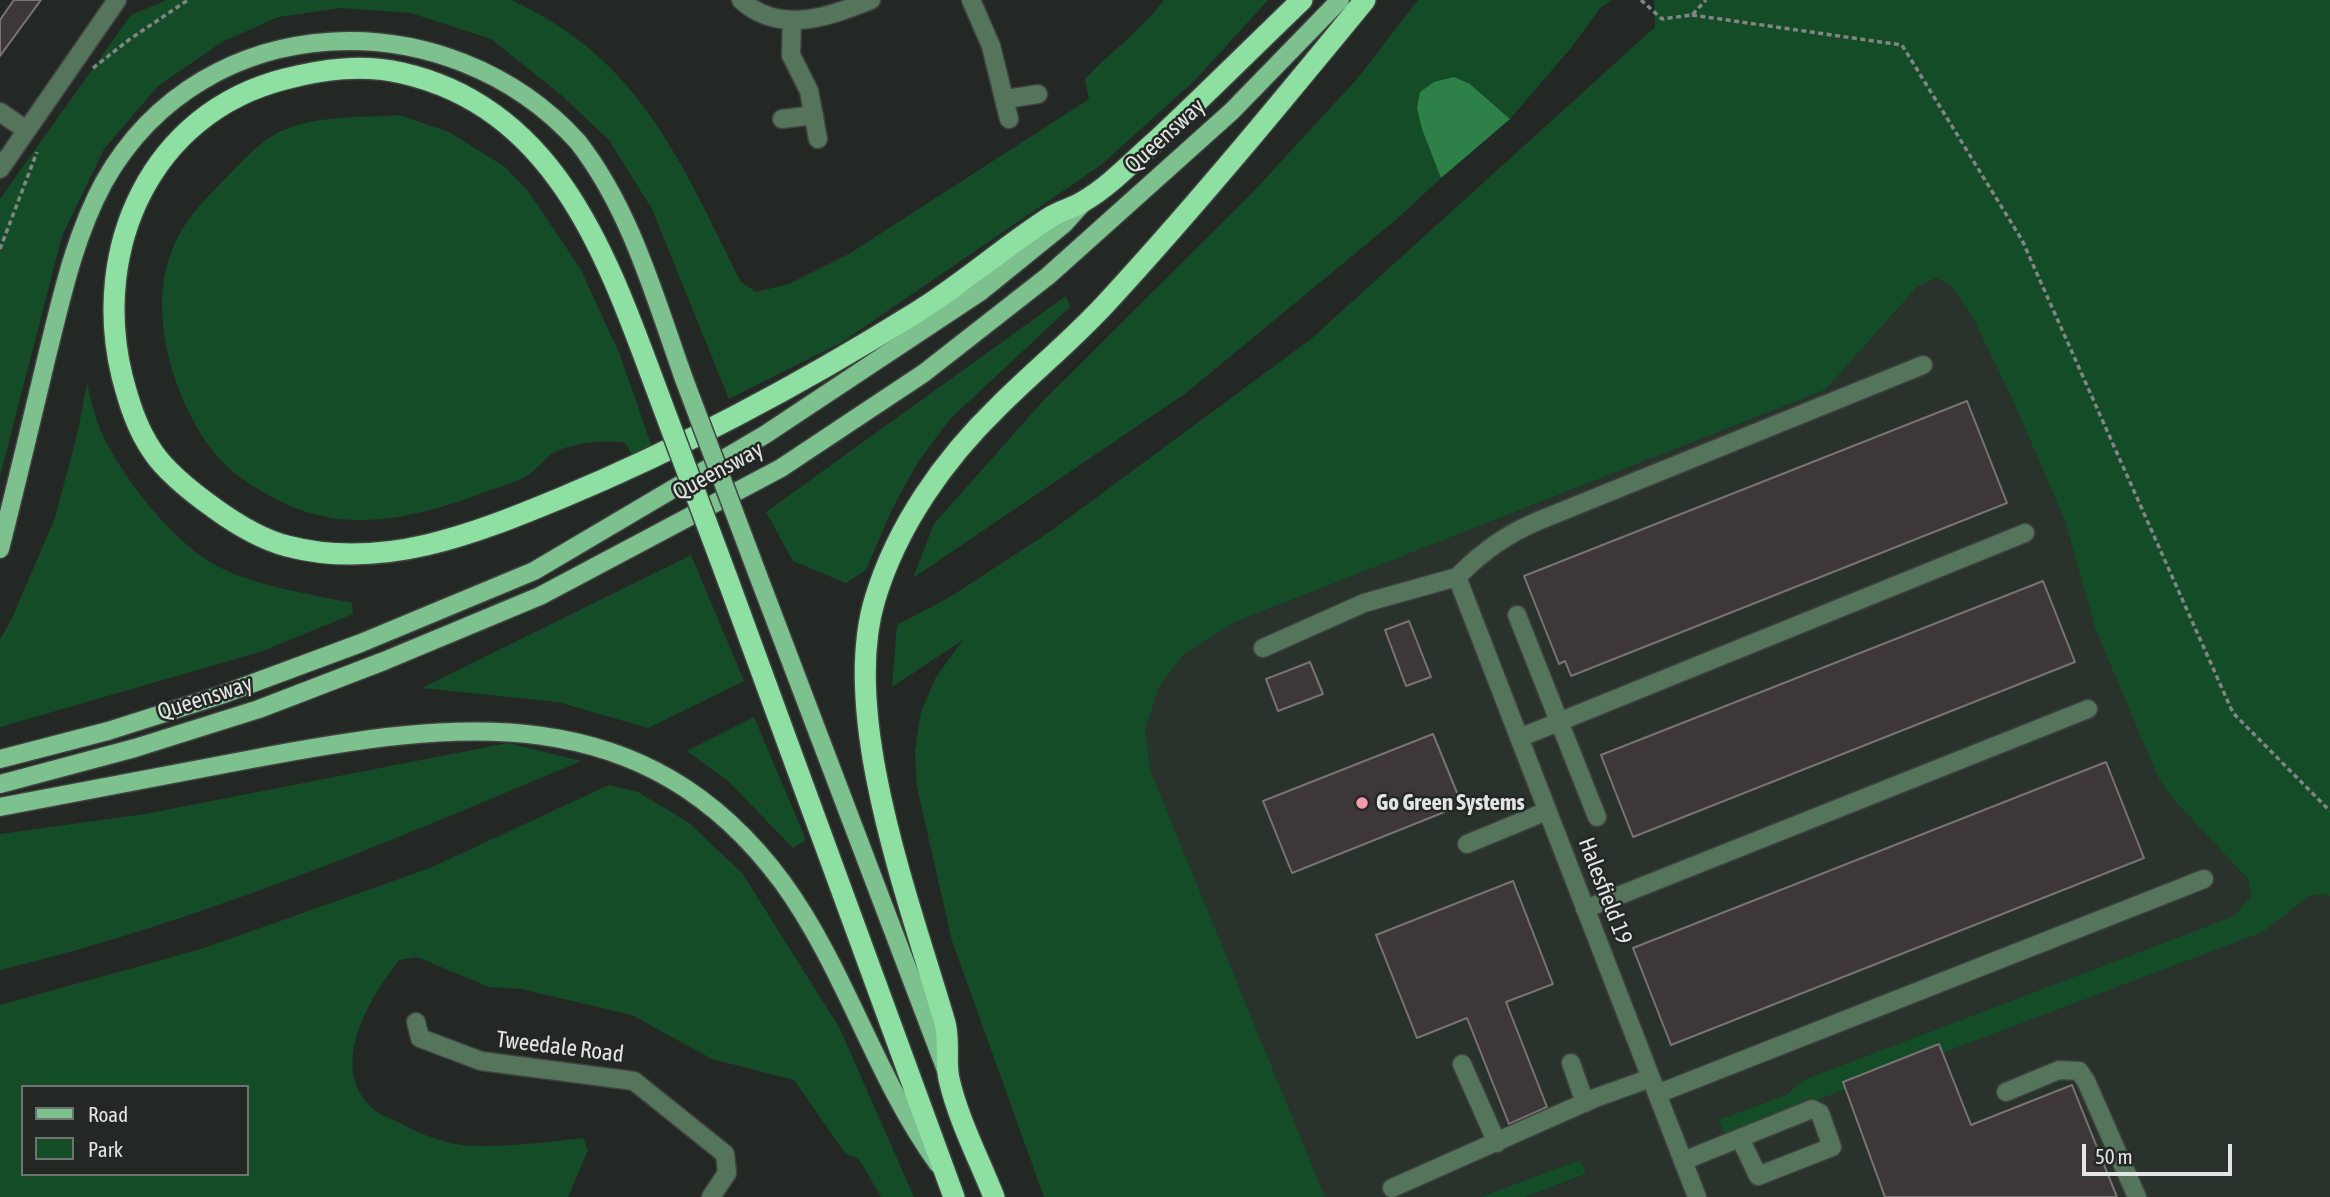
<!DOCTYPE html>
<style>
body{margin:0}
#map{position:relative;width:2330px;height:1197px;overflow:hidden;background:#242825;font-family:"Asap Condensed",sans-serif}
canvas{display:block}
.legend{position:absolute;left:21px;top:1085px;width:228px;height:91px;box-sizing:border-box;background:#242825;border:2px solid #707471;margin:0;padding:9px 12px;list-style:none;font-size:21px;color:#e2e5e3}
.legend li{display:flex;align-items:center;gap:14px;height:35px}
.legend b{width:35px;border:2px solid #707471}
.scale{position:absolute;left:2082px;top:1144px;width:150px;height:32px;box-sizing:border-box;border:4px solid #e2e5e3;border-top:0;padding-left:9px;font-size:21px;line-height:24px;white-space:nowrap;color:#e2e5e3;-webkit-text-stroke:5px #242825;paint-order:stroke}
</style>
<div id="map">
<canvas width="2330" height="1197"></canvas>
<ul class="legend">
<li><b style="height:9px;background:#7dc18e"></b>Road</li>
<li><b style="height:19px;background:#154c28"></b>Park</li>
</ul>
<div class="scale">50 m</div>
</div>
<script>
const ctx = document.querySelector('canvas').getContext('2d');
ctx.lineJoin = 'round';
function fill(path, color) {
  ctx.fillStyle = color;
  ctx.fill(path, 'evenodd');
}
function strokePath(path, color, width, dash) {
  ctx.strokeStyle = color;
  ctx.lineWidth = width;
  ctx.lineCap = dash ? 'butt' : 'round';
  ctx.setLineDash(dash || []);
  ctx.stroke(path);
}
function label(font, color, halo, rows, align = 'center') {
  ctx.font = font + ' "Asap Condensed",sans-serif';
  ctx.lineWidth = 5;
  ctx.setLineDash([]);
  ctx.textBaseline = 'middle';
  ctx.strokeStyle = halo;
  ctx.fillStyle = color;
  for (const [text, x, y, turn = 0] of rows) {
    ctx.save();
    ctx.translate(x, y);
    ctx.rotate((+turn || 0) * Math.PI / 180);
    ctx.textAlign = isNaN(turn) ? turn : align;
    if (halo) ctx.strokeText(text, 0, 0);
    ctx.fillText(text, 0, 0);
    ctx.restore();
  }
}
const built = new Path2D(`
 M1936 278 1951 285 1971 314 2014 403 2065 521 2095 628 2173 799 2248 879 2251 896 2234 916 1803 1080 1786 1095 1718 1120 1725 1135 2262 932 2309 896 2327 894 2330 898V1197H1525L1585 1175 1580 1160 1480 1197H1325L1151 772 1145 730 1159 687 1184 654 1235 622 1825 390 1917 287Z`);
const green = new Path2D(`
 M167 0H511C641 59 681 163 741 282L756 292 789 284 849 254 1089 99 1085 79C1110 52 1142 30 1164 0H1268L1195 80 1101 165 842 342 729 399 652 209 609 140 560 94 491 39 411 13 341 8 278 17 222 42 158 86 104 149 62 236 0 476V199L131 15Z
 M1418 0H1612L1601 7 1570 49 1510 119 1470 84 1417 108 1441 178 1398 218 1186 393 913 578 934 524 1043 401 1253 192 1357 79Z
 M1654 0H2330V898L2327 894 2309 896 2263 932 1725 1135 1718 1120 1786 1095 1803 1080 2234 916 2251 896 2248 879 2173 799 2159 779 2095 628 2065 521 2014 403 1971 314 1951 285 1936 278 1917 287 1825 390 1235 622 1184 654 1159 687 1145 730 1151 772 1325 1197H1044L952 941 917 787 915 751 921 712 936 677 963 640 892 687 897 625 950 597 1051 531 1311 339 1655 27Z
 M399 115 449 132 505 167 528 191 580 268 620 355 653 450 634 459 625 443C606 439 570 443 553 453 543 460 536 471 525 477 512 484 495 488 480 494 417 517 351 534 286 504 262 492 234 477 217 456 175 405 147 316 171 253 181 224 202 202 223 181 240 164 261 139 284 130 318 115 362 118 399 115Z
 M1066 296 1070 307 950 419 918 462 892 509 866 570 846 583 793 561 766 512Z
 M87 383C90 396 93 411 98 424 117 472 172 542 217 566 254 586 311 594 352 603L353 614 260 652 0 727V640L12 618 55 518 78 431Z
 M691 555 744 681 648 728 558 702 422 688Z
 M754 717 806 840 793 848 728 781 687 751Z
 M508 743 581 761C391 841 200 922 0 970V834L145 814Z
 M609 785 638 792 689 823 742 873 839 1027 914 1197H881L859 1159 845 1153 794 1080 712 1059 632 1015 521 989 489 987 417 957 399 960C370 998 327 1066 372 1108 379 1115 391 1119 400 1123 416 1132 436 1140 455 1144 486 1150 549 1142 583 1138L588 1150 568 1197H0V1005L201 949 430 868ZM23 1087H247V1174H23Z
 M1580 1160 1586 1174 1525 1197H1480Z`);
const water = new Path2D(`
 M1454 77 1470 84 1510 119 1441 178 1422 129 1417 108 1420 92 1434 82Z`);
const building = new Path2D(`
 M14 0H41L0 56V20Z
 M1967 401 2007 503 1571 676 1565 661 1559 664 1524 576Z
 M2043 581 2075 662 1633 837 1601 755Z
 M1409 621 1431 677 1406 686 1385 630Z
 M1310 662 1323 694 1278 711 1266 679Z
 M1433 734 1462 805 1292 873 1263 801Z
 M2106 762 2144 858 1671 1045 1633 948Z
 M1513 881 1553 984 1506 1002 1547 1107 1509 1124 1467 1018 1417 1038 1376 935Z
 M1939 1044 1971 1125 2072 1085 2117 1197H1885L1843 1082Z`);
const path = new Path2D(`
 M1641 0 1662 19 1692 15 1706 0
 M1692 15 1902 45 2022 240 2233 713 2330 811
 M93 68 130 39 188 0
 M0 249 37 152`);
const minor = new Path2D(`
 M741 0C780 35 828 17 871 0
 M971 0 991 46 1009 119
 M792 20 791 55 809 91 818 139
 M1006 99 1038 94
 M0 112 26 130
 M782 119 814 115
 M0 169 117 0
 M1517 615 1597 817
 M1263 648 1364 603 1457 577
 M1519 738 2025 533
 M1467 844 1547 811
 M1585 909 2088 709
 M416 1022 420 1038 481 1061 634 1081 725 1154 727 1173 711 1197
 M1571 1063 1585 1103
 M1462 1064 1497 1143
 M2006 1092 2059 1070 2079 1071 2086 1081 2137 1197
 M1657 1094 2204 879
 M1683 1161 1812 1109 1820 1113 1832 1147 1758 1176 1740 1138
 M1392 1188 1595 1098 1651 1078
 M1697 1197 1457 577C1482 552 1505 535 1538 521L1923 365`);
const major = new Path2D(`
 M0 549C16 486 31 423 46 360 61 300 74 237 104 182 205 3 450 0 578 142 631 210 655 298 684 379
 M756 570 946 1070
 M0 759 108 731 221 695 361 643 534 571 766 434 980 292 1064 224 1082 204
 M0 784 135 748 259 709 384 661 540 596 781 468 924 373 1048 276 1232 111 1340 0
 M0 807C84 791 168 775 252 759 456 720 644 695 783 883 846 970 875 1077 938 1164`);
const highway = new Path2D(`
 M656 388C607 256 556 108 402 73 362 64 324 69 285 79 151 113 91 248 122 376 129 403 137 429 153 452 168 474 193 493 214 508 236 524 260 539 287 546 382 571 474 534 561 498 686 446 803 383 917 312 964 283 1006 245 1052 216 1063 210 1075 207 1084 201 1111 185 1134 160 1157 140 1206 94 1253 47 1302 0
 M729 583 954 1197
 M994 1197C979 1159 958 1119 949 1079 945 1061 950 1041 945 1023 911 906 839 717 875 599 897 526 944 459 999 406 1035 370 1076 337 1110 299 1199 202 1282 101 1365 0`);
const majorBridge = new Path2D(`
 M684 379 756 570`);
const highwayBridge = new Path2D(`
 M656 388 729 583`);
const markers = [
 [1362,803,7,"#f19ab0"]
];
const streetNames = [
 ["Queensway",1165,136,-42],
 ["Queensway",718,471,-28],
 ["Queensway",205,698,-18],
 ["Halesfield 19",1605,891,69],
 ["Tweedale Road",560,1047,7]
];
const poiNames = [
 ["Go Green Systems",1376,803]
];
fill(built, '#29322b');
fill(green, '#154c28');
fill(water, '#2c8048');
fill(building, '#3d3739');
strokePath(building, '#797374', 2);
strokePath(minor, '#3f4240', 21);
strokePath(major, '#3f4240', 21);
strokePath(highway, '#3f4240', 24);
strokePath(path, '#828583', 3.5, [5, 3.5]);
strokePath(minor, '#54745b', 18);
strokePath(major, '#7dc18e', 18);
strokePath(highway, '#8de0a2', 21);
strokePath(majorBridge, '#3f4240', 21, []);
strokePath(highwayBridge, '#3f4240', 24, []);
strokePath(majorBridge, '#7dc18e', 18);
strokePath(highwayBridge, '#8de0a2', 21);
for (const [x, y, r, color] of markers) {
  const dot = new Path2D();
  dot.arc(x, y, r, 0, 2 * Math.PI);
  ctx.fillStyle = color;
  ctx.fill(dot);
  strokePath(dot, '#242825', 2.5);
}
label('23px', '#e2e5e3', '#242825', streetNames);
label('bold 23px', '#e2e5e3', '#242825', poiNames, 'left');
</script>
